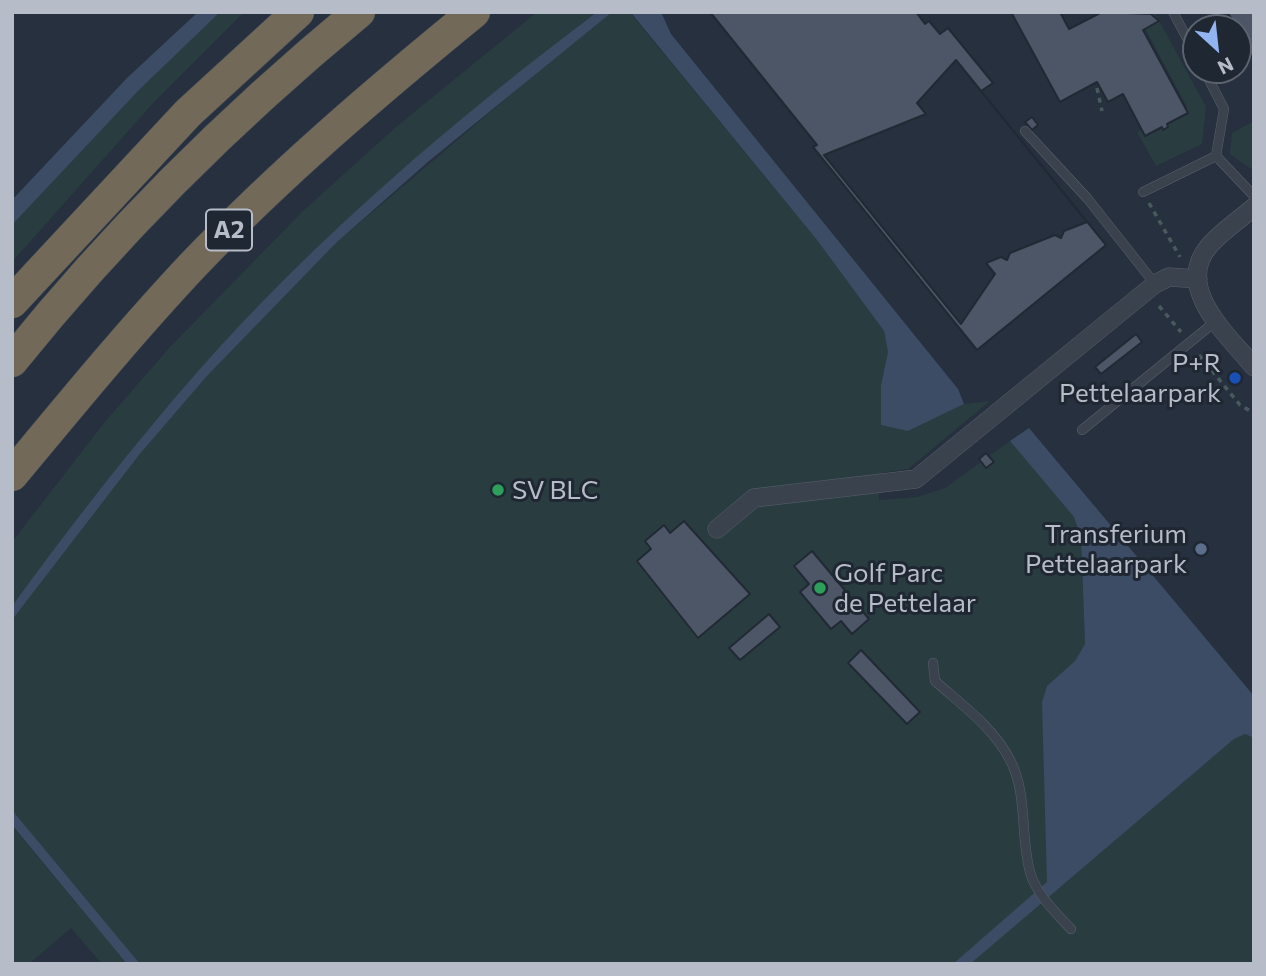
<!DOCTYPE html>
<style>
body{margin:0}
#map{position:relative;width:1266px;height:976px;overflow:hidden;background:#26303e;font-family:Commissioner,sans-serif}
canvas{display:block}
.frame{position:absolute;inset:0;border:14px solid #b6bdc8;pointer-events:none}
.north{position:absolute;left:1182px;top:14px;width:70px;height:70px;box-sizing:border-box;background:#1f2733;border:2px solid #5b636f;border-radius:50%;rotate:153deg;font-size:19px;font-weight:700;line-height:28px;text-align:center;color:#b6bdc8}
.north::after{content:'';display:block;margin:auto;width:24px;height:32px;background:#92b4f1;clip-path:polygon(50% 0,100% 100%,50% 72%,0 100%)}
</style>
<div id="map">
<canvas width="1266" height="976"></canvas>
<div class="frame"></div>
<div class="north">N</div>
</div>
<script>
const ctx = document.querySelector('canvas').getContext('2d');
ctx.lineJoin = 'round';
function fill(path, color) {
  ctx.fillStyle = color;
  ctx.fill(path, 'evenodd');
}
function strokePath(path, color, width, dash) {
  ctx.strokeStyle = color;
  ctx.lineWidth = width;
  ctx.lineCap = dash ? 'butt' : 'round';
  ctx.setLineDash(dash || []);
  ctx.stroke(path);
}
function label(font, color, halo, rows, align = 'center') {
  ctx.font = font + ' Commissioner,sans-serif';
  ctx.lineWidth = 6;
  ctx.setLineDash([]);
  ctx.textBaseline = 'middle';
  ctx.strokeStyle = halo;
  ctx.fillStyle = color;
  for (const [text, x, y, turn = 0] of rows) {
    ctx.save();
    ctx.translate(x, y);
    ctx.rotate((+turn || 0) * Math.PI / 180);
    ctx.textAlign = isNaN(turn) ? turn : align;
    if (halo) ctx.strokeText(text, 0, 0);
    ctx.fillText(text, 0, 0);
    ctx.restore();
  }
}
const green = new Path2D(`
 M220 12H244L154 102 12 262V225L138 91Z
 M537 12H597C506 80 421 155 339 232 291 276 243 321 199 370 133 445 71 525 12 606V542L104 423 169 348 303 211 396 127Z
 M625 12 631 14 817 240 884 331 888 352 881 384 908 431 964 404 990 401 908 469 880 473 879 500 917 497 945 488 1010 441 1074 517 1081 538 1085 644 1075 661 1047 686 1042 702 1052 894 1234 739 1245 734 1254 738V964H140L12 810V620L139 455 207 376 336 243 607 13Z
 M1155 13 1206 107 1202 144 1156 166 1137 132 1187 107 1141 21Z
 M1254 121V171L1230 154 1232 133Z
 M12 826 127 964H102L71 928 29 964H12Z`);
const water = new Path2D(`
 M198 12H220L138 91 12 225V200L127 78Z
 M597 12H612L429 161 336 243 207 376 139 455 12 620V606C71 525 133 445 199 370 317 237 455 119 597 12Z
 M625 12H661L671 34 958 389 964 404 908 431 881 425V385L888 352 884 331 817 240 632 14Z
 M1029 428 1254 696V738L1245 734 1234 739 970 964H953L1047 882 1042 702 1047 686 1075 661 1085 644 1081 538 1074 517 1010 441Z
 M12 810 140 964H127L12 825Z`);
const building = new Path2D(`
 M710 12H916L925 24 929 21 940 34 948 28 993 83 981 91 1106 245 977 350 813 147 817 145Z
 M1011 12H1060L1069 29 1102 12 1151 14 1159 21 1143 30 1188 113 1167 124 1168 127 1163 130 1162 127 1145 136 1123 94 1108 102 1097 82 1060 102Z
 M1227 12H1254V62L1238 28Z
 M956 60 1087 222 1064 231 1061 238 1055 235 1010 253 1007 260 1001 257 986 263 995 274 961 324 824 155 926 114 917 103Z
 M1032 117 1038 125 1032 130 1025 122Z
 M1136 334 1142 342 1101 374 1095 367Z
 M986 453 994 462 986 468 979 459Z
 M684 521 750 594 698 638 637 561 651 549 645 541 664 525 670 533Z
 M812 551 869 619 852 634 841 621 831 629 800 592 809 584 794 566Z
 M769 614 780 627 740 660 729 648Z
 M861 650 920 712 907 724 848 663Z`);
const path = new Path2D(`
 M1097 88 1102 111
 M1149 203 1180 257
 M1159 306 1181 332
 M1199 355 1240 405 1254 413`);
const lane = new Path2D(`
 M1173 12 1196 55
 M1204 70 1224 109 1216 156 1254 196
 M1025 131 1087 198 1155 284
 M1143 192 1216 156
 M1082 430 1216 321
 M933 663 935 681C962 705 994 728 1010 760 1028 794 1020 836 1030 872 1036 894 1055 912 1071 929`);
const street = new Path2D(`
 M1254 207C1239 220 1221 232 1209 246 1173 288 1229 336 1254 367
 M717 529 754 498 916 479 1155 284 1169 277 1198 279`);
const highway = new Path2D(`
 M12 302 188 113 298 12
 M12 361C114 234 233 116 359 12
 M12 475C71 404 130 332 193 265 280 174 376 92 474 12`);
const markers = [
 [1235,378,7,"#1a4fb4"],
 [498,490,7,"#2e9e5b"],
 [1201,549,7,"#5c6f8a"],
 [820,588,7,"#2e9e5b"]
];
const shields = [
 [229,230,46]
];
const shieldNames = [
 ["A2",229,230]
];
const poiNames = [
 ["P+R",1221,363],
 ["Pettelaarpark",1221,393],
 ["SV BLC",512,490,"left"],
 ["Transferium",1187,534],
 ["Pettelaarpark",1187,564],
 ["Golf Parc",834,573,"left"],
 ["de Pettelaar",834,603,"left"]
];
fill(green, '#293d40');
fill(water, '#3d4c65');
fill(building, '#4d5666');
strokePath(building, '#212935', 2);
strokePath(lane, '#58606b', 10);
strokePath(street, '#58606b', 19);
strokePath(highway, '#454d58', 33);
strokePath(path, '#485a5e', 3.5, [5, 5]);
strokePath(lane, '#3a424e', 9);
strokePath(street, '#3a424e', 18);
strokePath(highway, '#736958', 32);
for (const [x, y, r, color] of markers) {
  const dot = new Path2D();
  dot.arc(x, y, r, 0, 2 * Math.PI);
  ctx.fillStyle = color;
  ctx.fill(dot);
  strokePath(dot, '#1f2733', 2.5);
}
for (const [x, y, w] of shields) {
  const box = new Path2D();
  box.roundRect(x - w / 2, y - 20.5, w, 41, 5);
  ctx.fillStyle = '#1f2733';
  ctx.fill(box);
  strokePath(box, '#b6bdc8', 2);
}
label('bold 24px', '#b6bdc8', null, shieldNames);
label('26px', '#b6bdc8', '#1f2733', poiNames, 'right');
</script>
